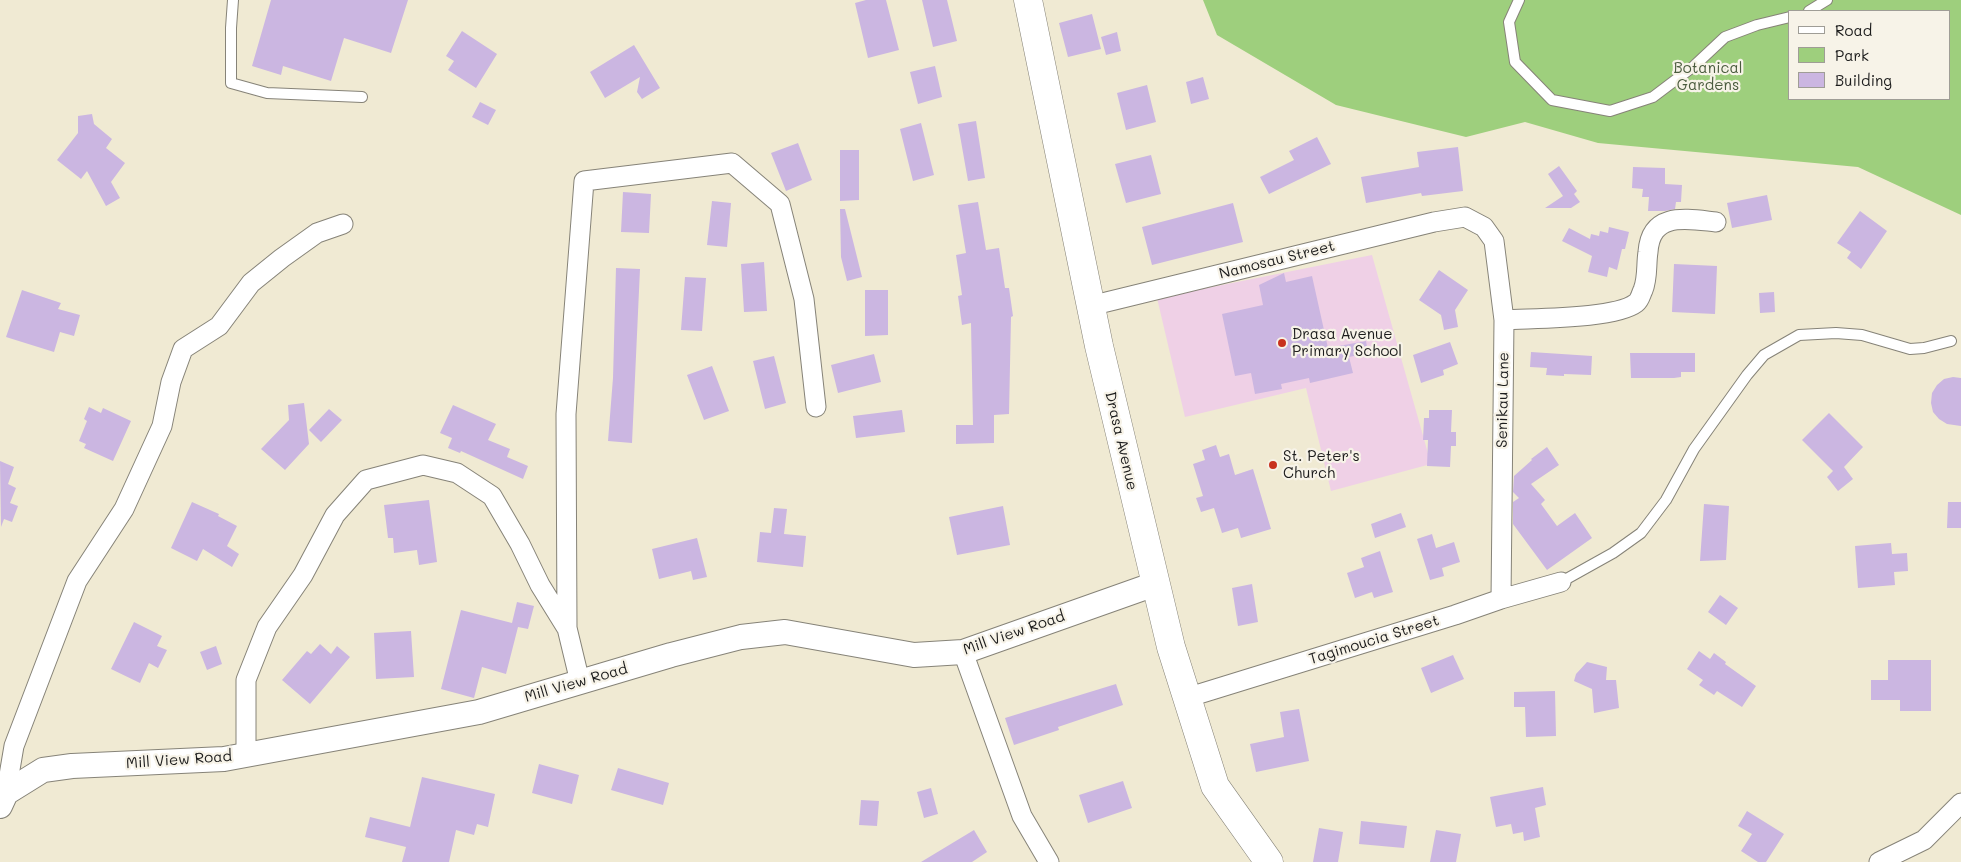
<!DOCTYPE html>
<style>
body{margin:0}
#map{position:relative;width:1961px;height:862px;overflow:hidden;background:#f0ead3;font-family:Mali,sans-serif}
canvas{display:block}
.legend{position:absolute;left:1788px;top:10px;width:162px;height:90px;box-sizing:border-box;background:#f7f3e8;border:1px solid #9f9d96;margin:0;padding:6px 9px;list-style:none;font-size:15px;color:#1c1c1c}
.legend li{display:flex;align-items:center;gap:10px;height:25px}
.legend b{width:25px;border:1px solid #9f9d96}
</style>
<div id="map">
<canvas width="1961" height="862"></canvas>
<ul class="legend">
<li><b style="height:6px;background:#fff"></b>Road</li>
<li><b style="height:14px;background:#9ecf7d"></b>Park</li>
<li><b style="height:14px;background:#cbb6e1"></b>Building</li>
</ul>
</div>
<script>
const ctx = document.querySelector('canvas').getContext('2d');
ctx.lineJoin = 'round';
function fill(path, color) {
  ctx.fillStyle = color;
  ctx.fill(path, 'evenodd');
}
function strokePath(path, color, width, dash) {
  ctx.strokeStyle = color;
  ctx.lineWidth = width;
  ctx.lineCap = dash ? 'butt' : 'round';
  ctx.setLineDash(dash || []);
  ctx.stroke(path);
}
function label(font, color, halo, rows, align = 'center') {
  ctx.font = font + ' Mali,sans-serif';
  ctx.lineWidth = 4.5;
  ctx.setLineDash([]);
  ctx.textBaseline = 'middle';
  ctx.strokeStyle = halo;
  ctx.fillStyle = color;
  for (const [text, x, y, turn = 0] of rows) {
    ctx.save();
    ctx.translate(x, y);
    ctx.rotate((+turn || 0) * Math.PI / 180);
    ctx.textAlign = isNaN(turn) ? turn : align;
    if (halo) ctx.strokeText(text, 0, 0);
    ctx.fillText(text, 0, 0);
    ctx.restore();
  }
}
const built = new Path2D(`
 M1372 255 1431 464 1331 491 1306 388 1185 417 1157 298Z`);
const green = new Path2D(`
 M1203 0H1961V215L1858 167 1598 143 1525 122 1466 137 1336 105 1217 35ZM1790 11H1950V99H1790Z`);
const building = new Path2D(`
 M271 0H408L391 53 344 38 331 81 283 66 281 75 252 66Z
 M866 0H886L899 50 868 58 855 3Z
 M922 0H947L957 41 933 47Z
 M1092 14 1101 49 1068 57 1059 23Z
 M462 31 497 54 476 88 448 70 454 61 446 56Z
 M1117 32 1121 51 1106 55 1101 37Z
 M634 45 660 88 642 99 637 92 640 77 605 98 590 72Z
 M935 66 942 97 918 104 910 72Z
 M1203 77 1209 99 1191 104 1186 82Z
 M1147 85 1156 122 1126 130 1117 93Z
 M480 102 496 110 488 125 472 117Z
 M92 114 94 124 112 139 106 148 125 163 111 182 120 198 106 206 87 171 81 179 57 160 78 133V116Z
 M976 121 985 178 968 181 958 124Z
 M921 123 934 175 913 181 900 129Z
 M1317 137 1331 164 1269 194 1260 177 1294 160 1289 151Z
 M798 143 812 180 786 191 771 153Z
 M1458 147 1463 191 1422 196 1421 193 1366 203 1361 177 1419 167 1417 152Z
 M840 150H859V200L840 201Z
 M1151 155 1161 194 1126 203 1115 164Z
 M1559 166 1577 191 1574 194 1580 202 1571 208H1545L1563 196 1548 174Z
 M1633 167 1665 168V184L1682 185 1681 202H1676L1675 209 1665 211H1648L1649 197H1642L1643 189 1632 188Z
 M623 192 651 194 649 233 621 232Z
 M1767 195 1772 220 1732 228 1727 203Z
 M712 201 731 203 727 247 707 245Z
 M978 202 986 250 999 248 1005 288H1009L1013 316 1011 317 1009 414 994 415V443L956 444V425H973L971 323 962 325 958 296 962 295 956 255 966 253 958 205Z
 M1233 203 1243 242 1152 265 1142 227Z
 M840 209H845L862 277 847 281 841 257Z
 M1860 211 1887 231 1861 269 1847 258 1851 252 1837 243Z
 M1609 227 1629 232 1625 249H1622L1617 270 1609 267 1607 277 1588 272 1592 256 1562 241 1569 228 1590 239 1591 234 1599 236 1600 231 1608 233Z
 M764 262 767 311 744 312 741 264Z
 M1674 264 1717 266 1715 314 1672 312Z
 M616 268 640 269 632 443 608 441 613 378Z
 M1439 270 1468 290 1455 310 1458 327 1444 330 1441 315 1419 300Z
 M1284 273 1286 282 1312 276 1328 348 1366 341 1368 353 1349 357 1353 373 1310 383 1309 378 1281 384 1282 389 1255 394 1251 373 1235 376 1222 314 1263 305 1259 285Z
 M685 277 706 278 702 331 681 330Z
 M22 290 61 303 58 309 80 315 74 336 60 332 54 352 6 337Z
 M865 290H888V335L865 336Z
 M1774 292 1775 312 1760 313 1759 293Z
 M1450 342 1458 364 1443 370 1444 375 1421 383 1413 355Z
 M1531 352 1592 356 1591 375 1564 374V376L1546 375 1547 368 1530 367Z
 M1630 353H1695V372H1681V377L1674 378H1631Z
 M874 354 881 382 838 393 831 365Z
 M774 356 786 403 765 409 753 361Z
 M712 366 729 411 704 420 687 375Z
 M1953 377 1961 378V426L1947 424 1939 419 1933 412 1931 403 1932 393 1937 385 1944 379Z
 M304 403 309 444 285 470 261 449 289 420 288 405Z
 M453 405 496 424 488 440 510 449 507 457 528 466 523 479 461 451 460 453 448 448 452 438 440 433Z
 M89 407 101 413 103 408 131 421 113 461 84 448 86 444 79 441 87 421 84 419Z
 M329 409 342 420 321 442 309 430Z
 M902 410 905 432 856 438 853 416Z
 M1429 410H1452L1451 432H1456V446H1451L1450 467 1427 466 1428 440H1423L1424 418H1429Z
 M1829 413 1863 447 1844 467 1853 479 1838 491 1827 477 1833 471 1802 440Z
 M1216 445 1220 457 1229 454 1235 475 1253 469 1271 529 1241 538 1238 528 1222 533 1214 508 1201 512 1196 498 1203 496 1193 464 1205 460 1202 450Z
 M1547 447 1559 465 1531 484 1545 500 1541 504 1557 526 1575 513 1592 538 1547 570 1513 524V502L1519 498 1513 492 1514 476 1532 460 1531 459Z
 M0 461 14 467 8 484 16 488 10 503 18 506 12 522 4 519 1 527Z
 M429 500 437 562 419 565 417 550 394 553 393 538H388L384 505Z
 M192 502 219 514 218 516 237 526 227 546 239 554 232 567 203 549 197 561 171 548Z
 M1948 502H1961V528H1947Z
 M1704 504 1729 506 1726 560 1700 561Z
 M1003 506 1010 545 957 555 949 517Z
 M774 508 787 509 784 534 806 536 803 567 757 562 760 532 771 533Z
 M1401 513 1406 527 1375 538 1371 524Z
 M1432 534 1436 548 1454 542 1460 562 1442 568 1444 576 1430 580 1417 539Z
 M697 538 707 577 693 580 691 571 659 579 652 549Z
 M1891 543 1892 554 1907 553 1908 571 1894 572 1895 585 1858 588 1855 546Z
 M1380 551 1393 592 1374 598 1372 592 1355 598 1347 573 1364 567 1361 558Z
 M1252 584 1258 622 1238 626 1232 588Z
 M1720 595 1738 608 1726 625 1708 612Z
 M517 602 534 606 528 629 518 627 506 674 482 667 474 698 441 689 461 610 512 623Z
 M134 622 162 636 157 646 167 650 158 668 149 663 140 683 111 669Z
 M411 631 414 677 376 679 374 633Z
 M320 644 331 654 337 646 350 657 310 704 282 680 307 651 311 654Z
 M216 646 222 664 207 670 200 652Z
 M1699 651 1710 659 1714 653 1726 662 1725 664 1756 686 1742 707 1717 691 1714 695 1699 685 1703 680 1687 669Z
 M1453 655 1464 679 1431 693 1421 668Z
 M1888 660H1931V711H1900V700H1871V680H1888Z
 M1587 662 1607 667 1606 680H1616L1619 708 1594 713 1592 689 1574 681 1576 674Z
 M1116 684 1123 705 1058 727 1059 730 1014 745 1005 718Z
 M1555 691 1556 736 1526 737 1525 707H1514V692Z
 M1299 709 1309 761 1256 772 1250 744 1284 737 1280 712Z
 M539 764 579 775 572 804 532 793Z
 M618 768 669 783 663 805 611 790Z
 M422 777 495 794 488 827 477 824 474 835 456 830 449 862H402L406 847 365 837 370 817 410 827Z
 M1123 781 1132 808 1088 823 1079 795Z
 M1543 787 1546 805 1535 808 1540 837 1524 841 1523 832 1513 834 1511 824 1496 827 1490 797Z
 M931 788 938 814 924 818 917 792Z
 M861 800 879 801 877 826 859 825Z
 M1747 811 1784 834 1766 862H1758L1741 851 1752 834 1738 826Z
 M1361 821 1407 826 1404 848 1359 844Z
 M1319 828 1343 832 1338 862H1313Z
 M974 830 987 852 972 862H921Z
 M1436 830 1461 834 1456 862H1430Z`);
const service = new Path2D(`
 M233 0 231 28V83L267 93 362 97
 M1519 0 1509 22 1515 62 1552 100 1610 111 1653 97 1694 66 1725 37 1757 25 1790 17
 M1809 11 1827 0
 M1561 582 1613 553 1641 533 1666 500 1694 449 1747 375 1764 355 1799 335 1836 333 1862 335 1910 349 1924 348 1951 341`);
const minor = new Path2D(`
 M1090 306 1434 222 1465 217 1484 227 1494 241 1504 320 1501 599
 M1504 320C1534 318 1615 319 1636 303 1640 300 1641 294 1643 290 1648 278 1646 264 1648 252 1651 211 1687 219 1716 222
 M963 652 1022 816 1049 862
 M580 682 567 628 566 414 584 181 732 163 780 204 804 299 816 407
 M1186 698 1455 615 1501 599 1561 582
 M246 755V680L267 627 303 575 335 515 366 480 423 465 457 473 492 496 520 544 540 585 566 627
 M6 793 14 746 77 581 124 509 162 426 171 382 183 349 219 326 251 283 282 258 317 233 343 224
 M1879 862 1924 840 1961 803`);
const tertiary = new Path2D(`
 M0 806 6 793 43 770 72 766 224 759 479 712 671 655 741 637 785 632 914 655 963 652 1155 584`);
const trunk = new Path2D(`
 M1028 0 1099 346 1171 647 1215 786 1269 862`);
const markers = [
 [1282,343,5,"#c8321e"],
 [1273,465,5,"#c8321e"]
];
const parkNames = [
 ["Botanical",1708,68],
 ["Gardens",1708,85]
];
const streetNames = [
 ["Namosau Street",1277,260,-14],
 ["Senikau Lane",1503,400,-89],
 ["Drasa Avenue",1121,441,77],
 ["Mill View Road",1014,633,-19],
 ["Tagimoucia Street",1374,640,-17],
 ["Mill View Road",576,683,-16],
 ["Mill View Road",179,760,-4]
];
const poiNames = [
 ["Drasa Avenue",1292,334],
 ["Primary School",1292,351],
 ["St. Peter's",1283,456],
 ["Church",1283,473]
];
fill(built, '#efd0e6');
fill(green, '#9ecf7d');
fill(building, '#cbb6e1');
strokePath(service, '#868378', 12);
strokePath(minor, '#868378', 21);
strokePath(tertiary, '#868378', 26);
strokePath(trunk, '#868378', 29);
strokePath(service, '#fff', 10);
strokePath(minor, '#fff', 19);
strokePath(tertiary, '#fff', 24);
strokePath(trunk, '#fff', 28);
for (const [x, y, r, color] of markers) {
  const dot = new Path2D();
  dot.arc(x, y, r, 0, 2 * Math.PI);
  ctx.fillStyle = color;
  ctx.fill(dot);
  strokePath(dot, '#f7f3e8', 2);
}
label('15px', '#4a5b3e', '#f7f3e8', parkNames);
label('15px', '#1c1c1c', '#f7f3e8', streetNames);
label('15px', '#1c1c1c', '#f7f3e8', poiNames, 'left');
</script>
